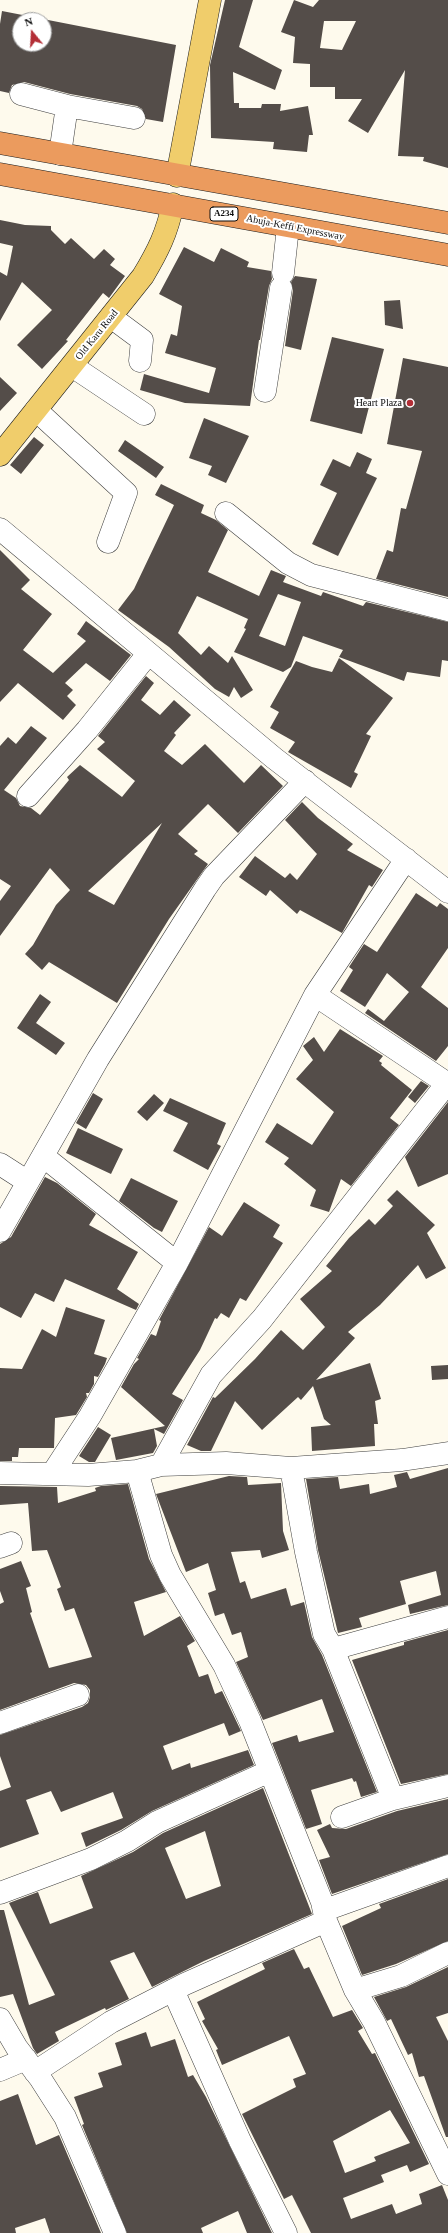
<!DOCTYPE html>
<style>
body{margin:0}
#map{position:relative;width:448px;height:2233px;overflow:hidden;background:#fefaed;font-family:"Times New Roman",serif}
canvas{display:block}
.north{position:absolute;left:12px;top:12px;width:40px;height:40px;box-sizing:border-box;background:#fff;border:1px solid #9e9e9e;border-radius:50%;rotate:342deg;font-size:11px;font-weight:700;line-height:16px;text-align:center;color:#0c0c0c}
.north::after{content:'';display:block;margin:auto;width:14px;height:18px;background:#b32e36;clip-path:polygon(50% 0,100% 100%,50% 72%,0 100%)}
</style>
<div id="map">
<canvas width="448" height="2233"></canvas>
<div class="north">N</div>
</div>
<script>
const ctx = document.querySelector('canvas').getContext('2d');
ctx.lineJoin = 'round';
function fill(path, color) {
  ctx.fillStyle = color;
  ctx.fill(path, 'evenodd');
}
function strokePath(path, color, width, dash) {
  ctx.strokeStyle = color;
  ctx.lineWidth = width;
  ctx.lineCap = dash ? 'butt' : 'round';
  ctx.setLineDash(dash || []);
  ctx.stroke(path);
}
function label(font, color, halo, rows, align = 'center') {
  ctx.font = font + ' "Times New Roman",serif';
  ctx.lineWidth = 4;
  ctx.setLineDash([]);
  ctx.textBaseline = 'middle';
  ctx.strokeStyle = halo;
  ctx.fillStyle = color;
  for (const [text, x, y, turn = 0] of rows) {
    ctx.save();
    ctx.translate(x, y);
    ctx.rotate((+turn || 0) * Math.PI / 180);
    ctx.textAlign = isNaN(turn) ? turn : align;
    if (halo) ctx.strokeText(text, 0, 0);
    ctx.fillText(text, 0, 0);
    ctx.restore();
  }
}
const building = new Path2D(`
 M225 0H253L239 47 282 70 275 90 233 72 234 103H239V108H261L262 104H281L280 111 308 106 313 135H309L307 152 273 149 274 142 211 138 210 65Z
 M294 0 313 7 319 0H448V168L423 161 424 157 398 156 405 70 368 133 348 121 362 99H335V87H310V64L293 63 295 37 281 32ZM324 21H356L342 50 320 48Z
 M2 11 176 45 163 122 146 119 142 109 137 106 70 94 24 82 12 85 9 93 0 91V24ZM20 20H44V44H20Z
 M0 220 25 225 51 226V230L65 244 71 238 94 259 104 249 115 259 110 265 125 276 109 298 103 293 66 340 68 341 42 369 17 345 52 310 22 282 0 321V272L7 276 13 246 0 243Z
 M184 247 214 262 221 248 249 262 247 267 271 271 272 279 269 286 260 340H259L250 406 185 403 140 390 144 374 209 393 216 368 165 353 171 334 177 336 182 306 159 294Z
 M295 276 317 279 301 350 285 346 293 290 291 282Z
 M400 300 403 329 385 325 384 301Z
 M332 337 384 349 362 434 310 421Z
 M403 358 448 367V597L376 579 387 550 393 552 401 508 406 509 422 451 387 444Z
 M0 377 17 393 0 411Z
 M204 418 249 436 226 483 208 475 212 466 189 458Z
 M34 437 44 445 21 474 10 465Z
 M125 440 164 467 156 478 118 451Z
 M357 452 372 459 366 473 377 478 338 556 312 544 337 493 320 485 333 459 350 467Z
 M161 484 204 505 201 513 216 520 228 530 208 572 259 596 271 570 286 576 283 582 321 596 323 592 363 606 366 602 448 622V661L442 660 440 677 407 672 404 681 339 657 343 650 303 636 291 667 283 672 234 652 246 629 244 628 248 619 197 596 178 633 201 655 209 646 228 663 232 656 253 690 241 698 234 687 229 697 215 689 169 647 118 610 134 589 174 505 155 495ZM278 594 301 602 285 646 259 636Z
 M0 550 30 580 21 589 52 614 23 650 53 673 86 641 77 634 86 621 131 655 110 681 86 663 65 683 73 690 67 696 76 705 63 720 18 683 0 702Z
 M339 658 393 698 366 734 371 736 354 772 358 774 351 788 288 752 295 742 270 728 279 712 270 707 296 661 312 667 332 672Z
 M146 676 154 683 141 700 160 715 174 700 191 715 174 733 176 735 164 751 182 765 205 744 244 783 261 765 283 786 238 833 208 804 178 834 198 851 194 854 208 864 169 919 117 1003 49 962 42 970 25 954 33 945 56 905 70 890 50 868 0 936V901L11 886 0 879V746L8 737 16 744 31 726 47 738 4 790 16 798 20 806 31 808 40 815 69 780 67 777 80 765 122 797 135 781 97 749 105 742 98 736ZM162 823 114 905 88 891Z
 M302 802 318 818 353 844 347 850 383 870 372 887 369 885 342 933 300 910 297 914 270 890 266 896 239 877 255 856 285 878 290 873 297 880 317 854 285 820Z
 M416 893 437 907 440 903 448 909V948L421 987 448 1008V1046L436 1061 365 1013 368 1009 384 1021 409 992 387 973 365 1007 340 991 353 970 349 967 364 944 377 952Z
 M40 994 51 1002 36 1023 65 1043 56 1055 17 1028Z
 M340 1029 383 1056 379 1061 382 1063 381 1065 412 1090 390 1118 399 1125 351 1186 341 1179 329 1212 310 1206 316 1190 284 1164 289 1158 265 1142 277 1123 312 1145 334 1112 296 1079 313 1060 303 1046 314 1037 324 1052Z
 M421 1081 429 1086 415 1103 408 1097Z
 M93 1093 103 1099 86 1129 76 1123Z
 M154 1094 164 1103 147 1121 137 1112Z
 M170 1098 226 1123 217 1144 221 1146 208 1170 173 1151 188 1123 163 1111Z
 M448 1102V1174L418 1187 405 1157Z
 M78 1128 123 1149 111 1174 66 1153Z
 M45 1177 57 1183 96 1214 89 1225 138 1252 117 1289 139 1304 136 1310 65 1279 54 1302 35 1293 21 1318 0 1307V1244L11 1237Z
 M131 1178 178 1201 162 1232 154 1228 119 1201Z
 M397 1190 435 1225 427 1233 446 1268 426 1279 418 1265 380 1305 348 1332 355 1338 316 1380 370 1363 381 1399 375 1401 378 1424H374L375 1446 312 1451 311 1427 331 1425 324 1419 313 1386 301 1400 298 1397 262 1430 235 1401 211 1451H201L187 1445 213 1397 215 1398 255 1359 281 1330 303 1350 325 1327 300 1299 332 1271 326 1266 349 1238 369 1219 375 1225 393 1206 387 1200Z
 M244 1202 280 1225 273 1237 283 1243 246 1301 240 1298 229 1318 221 1313 217 1319 215 1318 200 1350 172 1394 183 1400 164 1434 154 1429 157 1446 153 1453 116 1460 111 1438 165 1426 121 1387 134 1364 139 1359 137 1358 151 1334 156 1336 161 1321 159 1320 209 1227 222 1236Z
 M66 1307 105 1320 94 1354 107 1358 105 1364 98 1377 94 1376V1384L89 1393H86L87 1397 76 1415 55 1418 54 1448H19L18 1457H12V1461H0V1368L22 1369 42 1329 56 1337Z
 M448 1365V1379L432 1380 431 1366Z
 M98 1427 111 1435 95 1462H89L79 1456Z
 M448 1468V1605L410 1614 408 1605 441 1595 436 1571 400 1581 406 1604 359 1618 362 1627 338 1633 318 1550 306 1479 338 1477 340 1489 369 1484 370 1494 397 1487 394 1475 407 1472 410 1479Z
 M229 1476 247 1477 248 1485 281 1483 283 1531 289 1550 262 1558 260 1550 231 1552 240 1583 245 1581 251 1599 286 1588 291 1606 304 1602 312 1637 322 1655 377 1792 361 1797 356 1781 354 1782 352 1778 311 1790 322 1824 306 1829 272 1743 297 1735 299 1742 334 1732 322 1699 263 1720 236 1662 248 1657 241 1632 232 1635 224 1613 215 1616 208 1593 216 1590 208 1563 186 1572 156 1494Z
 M128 1484 149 1559 166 1592 134 1602 144 1636 180 1616 195 1641 187 1646 199 1677 208 1674 215 1694 222 1691 241 1731 229 1736 224 1723 163 1746 172 1770 190 1763 191 1768 248 1750 254 1765 152 1811 121 1830 86 1847 81 1833 123 1818 113 1792 61 1812 51 1791 26 1800 39 1834 0 1848V1791L11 1787 0 1756V1735L82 1707 88 1703 90 1697V1690L86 1685 74 1683 0 1710V1604L4 1602 0 1591V1569L21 1561 31 1586 26 1588 32 1612 30 1613 49 1668 92 1657 74 1608 65 1611 57 1589 61 1587 47 1550 32 1551 28 1503 0 1505V1486L57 1487 58 1503 96 1491 95 1488 101 1486Z
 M448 1630V1774L401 1784 352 1660 404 1645V1642Z
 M263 1788 312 1914 204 1961 152 1987 134 1952 110 1961 129 1999 106 2010 105 2008 55 2032 59 2041 37 2054 33 2048 13 1994 0 1997V1910H4L29 2005 55 1995 9 1903 38 1892 50 1924 93 1908 81 1876 133 1852 163 1833ZM205 1831 221 1886 186 1899 165 1848Z
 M448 1799V1854L332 1894 319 1860 330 1857 317 1830 330 1824 332 1828 346 1829 397 1811Z
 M448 1879V1941L396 1964 362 1975 342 1926 381 1908 379 1904Z
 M294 1949 304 1969 309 1967 333 2017 352 2010 363 2028 358 2031 372 2054 375 2053 429 2164 410 2172 407 2165 381 2175 384 2182 343 2198 351 2219 392 2204 396 2214 422 2204 419 2194 442 2185 448 2200V2233H311L292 2195 284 2199 242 2114 296 2087 293 2079 306 2074 289 2036 222 2065 216 2050 218 2049 202 2021 205 2019 197 2002 265 1969 262 1963ZM390 2110 410 2143 374 2157 376 2161 345 2173 333 2141Z
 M448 1967V2013L436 2017 448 2041V2137H446L424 2076 419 2077 412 2053 408 2055 391 2019 387 2021 374 1997 406 1987Z
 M146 2032 151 2047 175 2039 188 2077 193 2075 206 2097 272 2233H247L238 2211 201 2228 203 2233H127L82 2125 84 2124 74 2097 103 2087 98 2073 122 2065 115 2043Z
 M18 2094 36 2145 59 2135 101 2233H50L45 2218 15 2228 16 2233H0V2101Z`);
const minor = new Path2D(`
 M21 94 67 106 60 154
 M67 106 134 118
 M283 273 288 227
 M111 317 142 340 140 361
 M72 366 144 414
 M265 391 281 288
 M36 410 126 493 108 542
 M226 513 288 563 311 575 448 610
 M0 529 274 758 448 892
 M28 796 87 730 148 654
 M315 995 448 1084
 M43 1156 177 1263
 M0 1164 28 1182
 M0 1231 98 1059 205 889 214 876 305 781
 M161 1465 211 1375 262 1319 448 1082
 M291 1468 306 1552 324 1634 333 1649 393 1799
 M137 1471 161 1555 170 1575 224 1665 250 1721 322 1902 326 1921 355 1990 374 2022 448 2174
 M0 1473 88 1475 137 1471 161 1465 226 1463 291 1468 402 1460 448 1453
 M52 1474 90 1416 177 1263 315 995 406 859
 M0 1547 11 1543
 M333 1649 448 1617
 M0 1723 78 1695
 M342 1817 393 1799 448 1786
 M0 1893 91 1859 127 1841 157 1822 270 1771
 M325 1910 448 1866
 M173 1990 240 2141 286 2233
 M355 1990 401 1976 448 1953
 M0 2019 17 2048 40 2078 65 2117 115 2233
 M0 2070 26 2059
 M35 2072 111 2022 185 1984 326 1921`);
const major = new Path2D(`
 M177 176 210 0
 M0 455 143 276C158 251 167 233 173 204`);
const highway = new Path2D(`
 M0 143 448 223
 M0 174 448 255`);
const markers = [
 [410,403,4,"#b32e36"]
];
const shields = [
 [224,214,28]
];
const shieldNames = [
 ["A234",224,214]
];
const streetNames = [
 ["Abuja-Keffi Expressway",295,228,11],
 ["Old Karu Road",97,335,-51]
];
const poiNames = [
 ["Heart Plaza",402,403]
];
fill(building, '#544d49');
strokePath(minor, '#3f3f3f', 23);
strokePath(major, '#1d1d1d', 23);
strokePath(highway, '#1d1d1d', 23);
strokePath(minor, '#fff', 22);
strokePath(major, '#f0cd6b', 22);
strokePath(highway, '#eb9b5e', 22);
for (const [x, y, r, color] of markers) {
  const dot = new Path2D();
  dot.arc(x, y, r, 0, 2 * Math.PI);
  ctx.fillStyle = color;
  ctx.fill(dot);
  strokePath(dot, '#fff', 1.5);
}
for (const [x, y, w] of shields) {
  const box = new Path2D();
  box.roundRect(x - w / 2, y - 7, w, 14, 3);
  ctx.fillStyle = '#fff';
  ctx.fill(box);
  strokePath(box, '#0c0c0c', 1);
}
label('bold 9px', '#0c0c0c', null, shieldNames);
label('10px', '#0c0c0c', '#fff', streetNames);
label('10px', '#0c0c0c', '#fff', poiNames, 'right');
</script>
